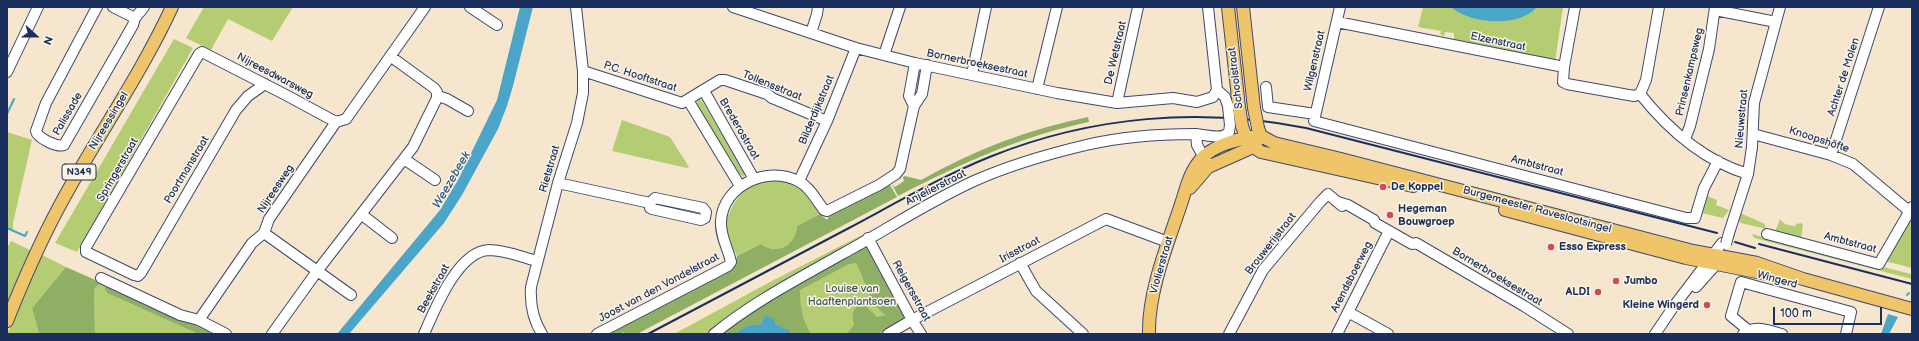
<!DOCTYPE html>
<meta charset="utf-8">
<style>
body{margin:0}
#map{position:relative;width:1919px;height:341px;overflow:hidden;background:#f6e6cd;font-family:"Balsamiq Sans",sans-serif}
canvas{display:block}
.frame{position:absolute;inset:0;border:8px solid #1b2f5e;pointer-events:none}
.north{position:absolute;left:16px;top:16px;width:40px;height:40px;-webkit-text-stroke:3px #fcf5e5;paint-order:stroke;rotate:111deg;font-size:11px;font-weight:700;line-height:16px;text-align:center;color:#1b2f5e}
.north::after{content:'';display:block;margin:auto;width:14px;height:18px;background:#1b2f5e;clip-path:polygon(50% 0,100% 100%,50% 72%,0 100%)}
.scale{position:absolute;left:1773px;top:307px;width:109px;height:18px;box-sizing:border-box;border:2px solid #1b2f5e;border-top:0;padding-left:5px;font-size:12px;line-height:14px;white-space:nowrap;color:#1b2f5e;-webkit-text-stroke:3px #fcf5e5;paint-order:stroke}
</style>
<div id="map">
<canvas width="1919" height="341"></canvas>
<div class="frame"></div>
<div class="north">N</div>
<div class="scale">100 m</div>
</div>
<script>
const ctx = document.querySelector('canvas').getContext('2d');
ctx.lineJoin = 'round';
function fill(path, color) {
  ctx.fillStyle = color;
  ctx.fill(path, 'evenodd');
}
function strokePath(path, color, width, dash) {
  ctx.strokeStyle = color;
  ctx.lineWidth = width;
  ctx.lineCap = dash ? 'butt' : 'round';
  ctx.setLineDash(dash || []);
  ctx.stroke(path);
}
function label(font, color, halo, rows, align = 'center') {
  ctx.font = font + ' "Balsamiq Sans",sans-serif';
  ctx.lineWidth = 3;
  ctx.setLineDash([]);
  ctx.textBaseline = 'middle';
  ctx.strokeStyle = halo;
  ctx.fillStyle = color;
  for (const [text, x, y, turn = 0] of rows) {
    ctx.save();
    ctx.translate(x, y);
    ctx.rotate((+turn || 0) * Math.PI / 180);
    ctx.textAlign = isNaN(turn) ? turn : align;
    if (halo) ctx.strokeText(text, 0, 0);
    ctx.fillText(text, 0, 0);
    ctx.restore();
  }
}
const green = new Path2D(`
 M204 7H293L272 41 228 19 211 50 186 38Z
 M1423 7H1563L1555 62 1454 41V33L1445 32 1444 36 1440 34 1441 31 1418 27Z
 M174 39 193 48 77 252 55 243Z
 M699 99 702 101 745 173 744 177 741 175 736 170 696 104Z
 M622 120 670 137 689 167 687 168 612 151Z
 M7 132 32 140 13 223V232L7 229Z
 M781 179 802 187 820 214 797 226C796 245 777 256 761 244L737 256C733 247 727 237 726 227 726 213 739 193 751 185 760 180 771 180 781 179Z
 M1707 196 1717 200 1716 205 1729 210 1723 218 1702 213Z
 M1740 213 1765 224 1766 229 1741 223 1739 221Z
 M1912 215V268L1885 261Z
 M1780 219C1784 225 1788 225 1795 226L1796 224 1801 223 1803 225 1801 238 1775 232Z
 M1752 234 1911 274 1912 279 1754 238Z
 M862 235 864 238 710 334H674L770 282Z
 M11 241 32 251 7 310V248Z
 M867 243 908 317 886 334H717Z
 M40 254 66 267 32 308 39 334H7Z
 M100 282 105 284 107 293 198 334H95L94 290Z`);
const forest = new Path2D(`
 M1088 117 1089 122C1021 136 960 164 898 196L892 184 895 187 904 181 903 177 905 176 921 180C974 150 1029 129 1088 117Z
 M890 185 897 197 637 334H625L624 332 619 334H607L735 266 737 256 761 244C777 256 796 245 797 226L820 214 827 220 829 215Z
 M867 245 908 316 878 334H847L854 325C852 313 852 309 863 303L877 317 886 315C871 307 864 278 856 263L849 264 800 290C800 307 802 320 811 334H790L791 332 775 324V322L764 317 761 324 747 326 735 334H729L726 331 722 330 739 317Z
 M66 267 100 282 94 290 95 334H39L32 308Z
 M105 284 210 331 209 334H198L107 293 105 289Z`);
const water = new Path2D(`
 M520 7H533L513 86 507 106 498 129 462 195 444 223 349 334H337L440 210 458 180 497 100Z
 M1451 7H1537C1518 28 1471 24 1451 7Z
 M1888 314 1898 317 1889 334H1881Z
 M766 316 774 319 775 324 790 331V334H735L747 326 761 324 764 317Z`);
const stream = new Path2D(`
 M7 114 14 99
 M7 228 25 236 27 232
 M1907 295 1909 293`);
const minor = new Path2D(`
 M97 7 46 103 36 131C37 138 58 148 64 145L133 25 135 18 144 7
 M113 7 135 18
 M470 7 497 25
 M733 7 856 48 915 63 1057 93 1117 103 1173 98 1197 102 1213 97 1217 90
 M1208 7 1217 90 1225 97 1228 106
 M1340 7 1314 121 1686 218H1695L1704 188 1718 161
 M1659 7 1646 80 1640 94C1668 129 1704 161 1748 174
 M1715 10 1776 22
 M1337 22 1564 67 1563 82 1567 84 1634 96 1640 94
 M811 33 817 14 818 7
 M884 55 900 7
 M1564 67 1575 7
 M583 71 682 103 720 80H725L767 94 772 98 827 121
 M7 72 38 7
 M972 74 986 7
 M265 84 248 96 236 110 141 273 138 276 134 275 86 252V247L199 54 202 52 284 94 336 122
 M1266 87 1268 107 1315 114
 M1037 89 1057 7
 M704 91 754 179
 M438 96 447 99 468 111
 M688 100 740 186
 M1117 103 1138 7
 M914 106 909 96 915 63
 M1196 134 1197 145 1207 163
 M1753 134 1831 155 1853 164 1909 211
 M1685 139 1690 126 1709 49 1715 7
 M1831 155 1879 7
 M404 159 435 180
 M799 181 827 121 856 48
 M558 183 650 203
 M655 198 703 208 706 212 705 218 701 220 652 209 650 208V203Z
 M1338 202 1348 205 1374 220 1375 223 1412 244 1416 243 1524 306 1568 334
 M361 214 392 238
 M264 233 351 295
 M1729 233 1748 174 1752 147 1754 103 1780 7
 M1767 234 1879 264 1912 207
 M868 238 912 320 921 334
 M1020 263 1036 291 1083 334
 M101 278 180 315 199 320 226 334
 M1696 287 1721 259
 M1348 312 1388 334
 M199 320 252 243 264 233 269 219 336 122 346 119 425 7
 M1748 330 1731 316 1741 282 1851 312 1846 334
 M272 334 318 270 413 147 437 98V92L434 88 390 56
 M424 334C435 309 458 251 489 250 504 250 522 257 537 261
 M542 334C533 320 530 303 531 287L558 183 577 123 583 93V71L576 7
 M597 334 728 266 731 262C728 248 720 236 721 221 723 185 768 165 798 181 810 187 816 200 824 210L827 211 879 185 896 174 900 169 914 106 922 94 927 65
 M714 334C753 302 798 279 842 254 886 230 928 202 974 181 1010 165 1048 154 1086 145 1121 137 1158 134 1194 134 1204 134 1222 141 1229 132L1230 125
 M888 334 912 320 1106 219 1168 242
 M1229 334 1263 270 1320 202 1328 194 1342 206
 M1337 334 1389 231
 M1655 334 1674 306 1722 243
 M1743 334C1755 324 1769 331 1782 334`);
const major = new Path2D(`
 M1228 7 1239 107
 M1243 7 1254 108
 M1242 126 1248 143 1261 152 1413 186
 M1258 128 1261 136 1274 143 1341 159 1693 251 1757 263 1803 279 1912 309
 M1190 188 1208 167 1253 147 1257 141
 M1505 210 1686 258 1772 275
 M7 321C23 281 40 242 60 205 96 138 140 76 172 7
 M1149 334C1148 294 1166 248 1179 210 1186 191 1188 173 1202 158 1213 146 1237 139 1252 137`);
const rail = new Path2D(`
 M1735 242 1755 248
 M1759 244 1912 284
 M648 334C715 299 782 263 849 228 896 203 942 176 992 156 1092 116 1200 107 1306 128L1717 233`);
const minorBridge = new Path2D(`
 M1228 106 1230 125
 M1726 244 1729 233`);
const majorBridge = new Path2D(`
 M1239 107 1242 126
 M1254 108 1258 128`);
const markers = [
 [1383,187,4,"#d1495b"],
 [1390,215,4,"#d1495b"],
 [1551,247,4,"#d1495b"],
 [1616,281,4,"#d1495b"],
 [1598,292,4,"#d1495b"],
 [1707,305,4,"#d1495b"]
];
const shields = [
 [79,172,34]
];
const shieldNames = [
 ["N349",79,172]
];
const streetNames = [
 ["Elzenstraat",1498,42,12],
 ["De Wetstraat",1116,53,-77],
 ["Wilgenstraat",1315,61,-77],
 ["Bornerbroeksestraat",977,64,12],
 ["Prinsenkampsweg",1690,72,-77],
 ["Nijreesdwarsweg",275,76,28],
 ["P.C. Hooftstraat",640,77,18],
 ["Achter de Molen",1844,77,-72],
 ["Schoolstraat",1236,78,-97],
 ["Tollensstraat",772,86,22],
 ["Bilderdijkstraat",817,110,-67],
 ["Palissade",68,114,-60],
 ["Nieuwstraat",1742,119,-85],
 ["Nijreessingel",109,121,-59],
 ["Brederostraat",739,129,60],
 ["Knoopshöfte",1819,140,18],
 ["Ambtstraat",1537,166,15],
 ["Rietstraat",550,169,-74],
 ["Springerstraat",118,170,-60],
 ["Poortmanstraat",187,170,-59],
 ["Anjelierstraat",936,188,-27],
 ["Nijreesweg",276,189,-56],
 ["Burgemeester Raveslootsingel",1537,210,15],
 ["Ambtstraat",1850,243,15],
 ["Brouwerijstraat",1271,244,-52],
 ["Irisstraat",1020,250,-28],
 ["Violierstraat",1162,265,-74],
 ["Arendsboerweg",1352,277,-63],
 ["Bornerbroeksestraat",1497,277,31],
 ["Wingerd",1777,280,15],
 ["Joost van den Vondelstraat",659,288,-28],
 ["Beekstraat",434,289,-61],
 ["Reigersstraat",911,291,61]
];
const poiNames = [
 ["De Koppel",1391,187],
 ["Hegeman",1398,209],
 ["Bouwgroep",1398,222],
 ["Esso Express",1559,247],
 ["Jumbo",1624,281],
 ["ALDI",1590,292,"right"],
 ["Kleine Wingerd",1699,305,"right"]
];
const parkNames = [
 ["Louise van",852,289],
 ["Haaftenplantsoen",852,302]
];
const waterNames = [
 ["Weezebeek",452,180,-60]
];
fill(green, '#b4cd72');
fill(forest, '#8fb064');
fill(water, '#4ba5c9');
strokePath(stream, '#4ba5c9', 2);
strokePath(minor, '#3c4a6f', 12);
strokePath(major, '#3c4a6f', 14);
strokePath(minor, '#fff', 10);
strokePath(major, '#f0c469', 12);
strokePath(rail, '#1b2f5e', 2);
strokePath(minorBridge, '#3c4a6f', 12, []);
strokePath(majorBridge, '#3c4a6f', 14, []);
strokePath(minorBridge, '#fff', 10);
strokePath(majorBridge, '#f0c469', 12);
for (const [x, y, r, color] of markers) {
  const dot = new Path2D();
  dot.arc(x, y, r, 0, 2 * Math.PI);
  ctx.fillStyle = color;
  ctx.fill(dot);
  strokePath(dot, '#fcf5e5', 1.5);
}
for (const [x, y, w] of shields) {
  const box = new Path2D();
  box.roundRect(x - w / 2, y - 8, w, 16, 3);
  ctx.fillStyle = '#fcf5e5';
  ctx.fill(box);
  strokePath(box, '#1b2f5e', 1);
}
label('bold 10px', '#1b2f5e', null, shieldNames);
label('11px', '#1b2f5e', '#fcf5e5', streetNames);
label('bold 11px', '#1b2f5e', '#fcf5e5', poiNames, 'left');
label('11px', '#415663', '#fcf5e5', parkNames);
label('italic 12px', '#2c5883', '#fcf5e5', waterNames);
</script>
